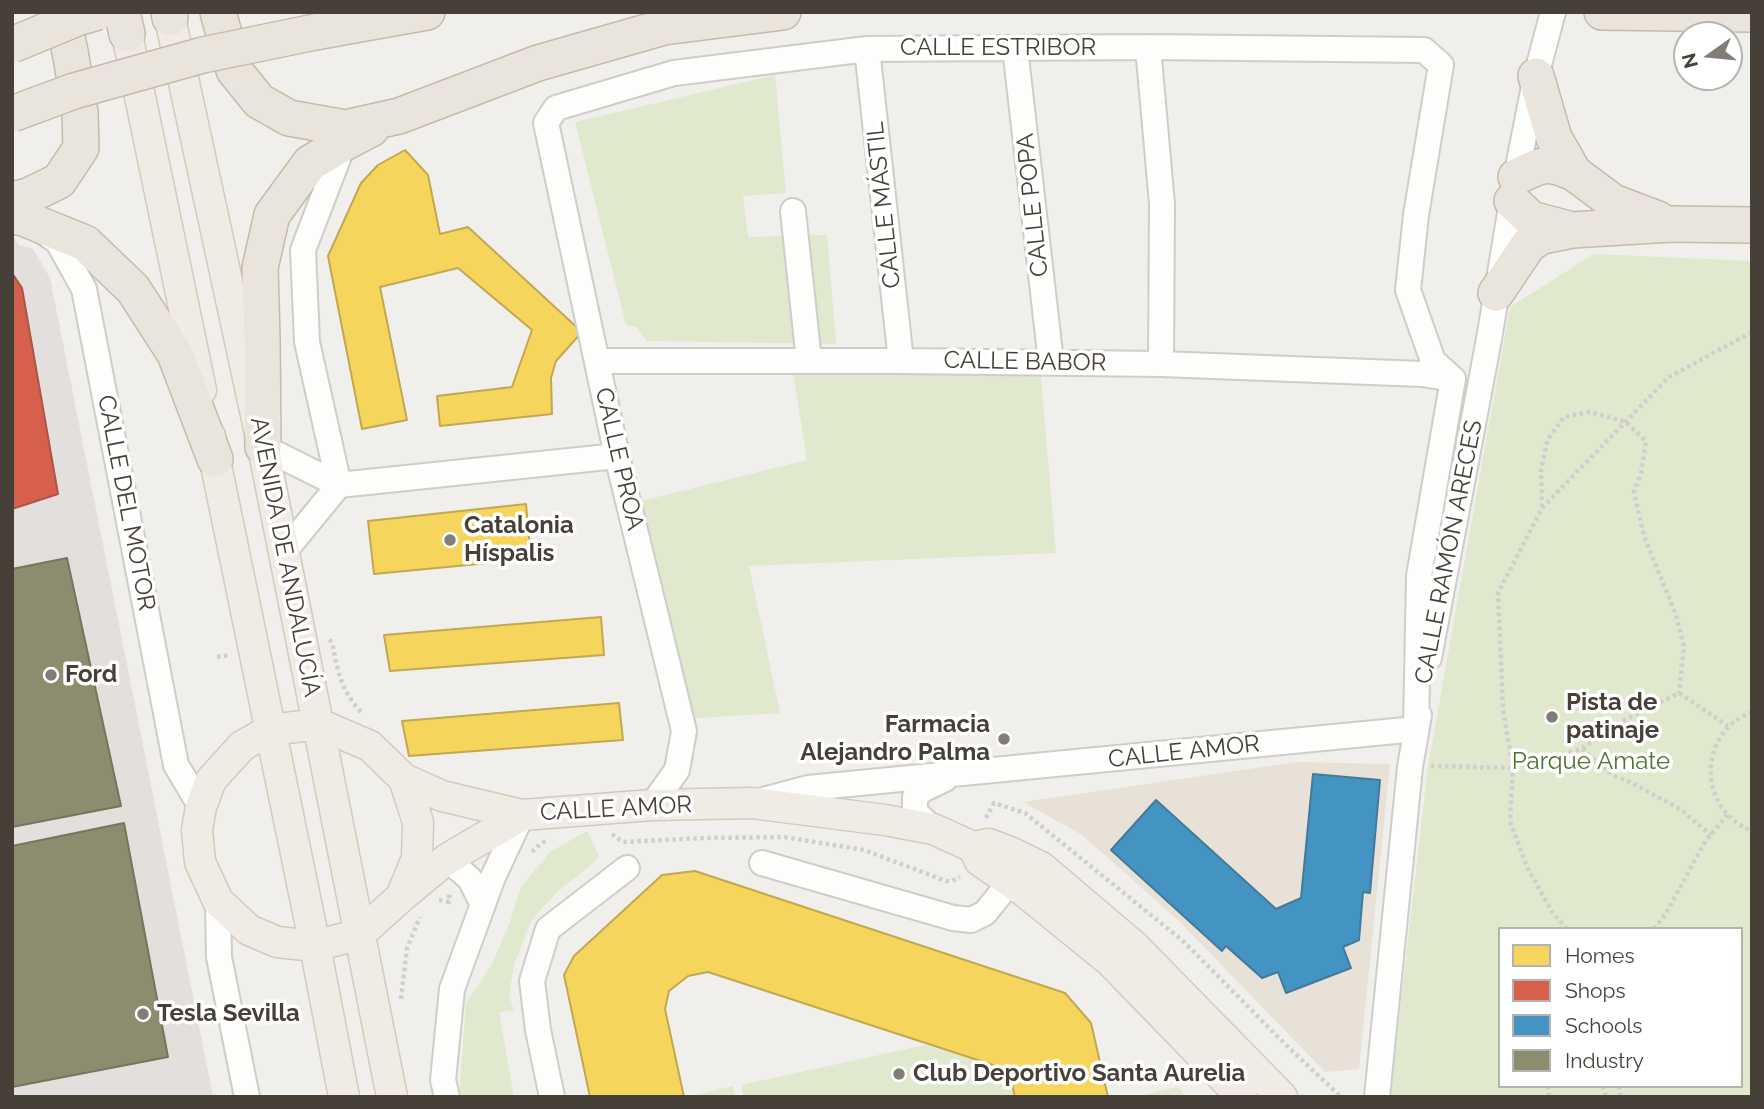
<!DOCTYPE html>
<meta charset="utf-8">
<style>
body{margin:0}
#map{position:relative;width:1764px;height:1109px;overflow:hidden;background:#f1efec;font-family:Raleway,sans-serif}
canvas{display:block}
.frame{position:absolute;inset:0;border:14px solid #464038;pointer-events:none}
.legend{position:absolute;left:1498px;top:927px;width:245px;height:161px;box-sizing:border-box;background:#fff;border:2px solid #b5b3af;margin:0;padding:9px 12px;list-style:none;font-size:21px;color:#464038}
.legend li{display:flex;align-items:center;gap:14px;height:35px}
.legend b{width:35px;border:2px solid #b5b3af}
.north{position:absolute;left:1673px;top:21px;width:70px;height:70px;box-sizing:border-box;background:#fff;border:2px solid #b5b3af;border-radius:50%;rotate:255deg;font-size:19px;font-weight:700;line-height:28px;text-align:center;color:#464038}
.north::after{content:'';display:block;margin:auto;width:24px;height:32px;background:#827d77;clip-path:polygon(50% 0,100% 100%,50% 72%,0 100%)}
</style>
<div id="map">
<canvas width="1764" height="1109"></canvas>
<div class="frame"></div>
<ul class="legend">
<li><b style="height:19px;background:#f6d55c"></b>Homes</li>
<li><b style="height:19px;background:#d6604d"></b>Shops</li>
<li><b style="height:19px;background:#4393c3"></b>Schools</li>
<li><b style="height:19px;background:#8c8c6e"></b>Industry</li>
</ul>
<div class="north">N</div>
</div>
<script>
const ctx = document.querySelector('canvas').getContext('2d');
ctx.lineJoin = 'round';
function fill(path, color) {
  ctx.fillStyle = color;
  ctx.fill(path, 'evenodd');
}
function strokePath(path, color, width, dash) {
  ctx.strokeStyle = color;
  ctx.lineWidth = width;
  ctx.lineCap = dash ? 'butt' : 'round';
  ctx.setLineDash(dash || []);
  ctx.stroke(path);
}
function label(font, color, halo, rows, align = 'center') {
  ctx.font = font + ' Raleway,sans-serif';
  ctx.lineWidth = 7;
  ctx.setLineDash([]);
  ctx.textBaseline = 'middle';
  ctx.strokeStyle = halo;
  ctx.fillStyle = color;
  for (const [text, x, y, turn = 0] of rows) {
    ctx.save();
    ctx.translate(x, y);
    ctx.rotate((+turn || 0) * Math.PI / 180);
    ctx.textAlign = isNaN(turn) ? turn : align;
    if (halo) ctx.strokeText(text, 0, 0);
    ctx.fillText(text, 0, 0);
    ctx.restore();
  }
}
const industrial = new Path2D(`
 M12 235 19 245 33 249 50 278 213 1097H12Z`);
const education = new Path2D(`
 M1297 762 1390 764 1359 1069 1325 1072 1179 921 1082 835 1023 802Z`);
const green = new Path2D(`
 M775 75 786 193 743 196 748 237 827 235 836 344 647 341 636 327 626 325 575 122Z
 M1594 254 1752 261V1097H1390L1428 766 1510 307ZM1500 929H1741V1086H1500Z
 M792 366 1040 367 1056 553 749 566 780 713 681 719 629 504 807 460Z
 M587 831 599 856 592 864 555 894 531 921 514 965 509 995 514 1010 499 1012 514 1097H459L466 1003 491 966 510 922 521 887 550 852Z
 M925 1045 999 1067 1011 1080 1015 1097H744L741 1085Z
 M733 1086 735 1097H686Z
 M1178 1087 1187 1097H1135Z`);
const homes = new Path2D(`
 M405 150 428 175 440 234 468 227 582 332 556 361 551 378 552 414 440 426 437 396 512 387 532 330 458 268 380 287 407 420 362 429 328 256 361 183 378 165Z
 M526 504 531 559 374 574 368 521Z
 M601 617 604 655 390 671 384 635Z
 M619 703 623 740 409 756 402 721Z
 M695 871 1065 993 1091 1023 1108 1097H1015L1011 1080 999 1067 708 972 688 976 669 991 665 1009 684 1097H590L564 975 574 956 662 875Z`);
const shops = new Path2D(`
 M12 273 22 288 58 494 12 509Z`);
const schools = new Path2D(`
 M1313 774 1380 780 1370 893 1363 892 1359 940 1343 947 1351 968 1286 993 1278 972 1262 978 1226 946 1222 951 1111 850 1156 800 1276 909 1301 898Z`);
const industry = new Path2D(`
 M67 558 121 806 12 827V569Z
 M124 823 168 1057 12 1087V846Z`);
const path = new Path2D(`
 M1542 507 1541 469 1548 439 1564 417 1590 412 1626 422 1646 441 1641 474 1634 492 1644 536 1676 615 1684 646 1679 693
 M329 640 332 642C338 671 340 689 361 712
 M217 657 231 655
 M1752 712C1697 733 1697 809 1752 831
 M1582 749 1612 775 1632 783 1680 809 1711 835
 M1431 766 1513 768 1581 749 1621 722 1679 693 1728 726
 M986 818 994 803 1025 813 1183 941 1288 1047 1341 1097
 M612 834 623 842 704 838 784 837 864 850 946 881H952L960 877
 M532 852 540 844 547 840
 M439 900 449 902V893
 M1567 929 1552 912 1527 867 1510 821 1513 768 1503 709 1498 593 1542 508 1669 377 1752 332
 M1654 929 1666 913 1705 842 1728 814
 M401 999 407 948 420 917
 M1548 1086 1549 1097
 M1603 1086 1606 1097
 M1619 1086 1620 1097`);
const minor = new Path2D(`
 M1148 47 1162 204 1161 364
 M1015 48 1051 362
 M867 49 901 361
 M793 211 809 361
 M41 230 58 242 84 289 176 765 201 807
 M597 361H901L1161 364 1422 374 1453 379
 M263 447 339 485 617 456
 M339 485 307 342 303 250 344 143
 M284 552 339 485
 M1429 658 1489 339 1516 177 1536 76 1553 12
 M652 805 677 770 684 731 617 456 546 123 556 108 674 73 867 49 1148 47 1424 50 1441 65 1416 215 1408 290 1433 361 1453 379 1419 576 1416 729 808 788 759 801
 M933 829 915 812V797L922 790 945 779
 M447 859 470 879 483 905
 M762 863 953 918 971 920 985 913 1010 882
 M218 901 219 957 247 1097
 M447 1097 443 1080 452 989 493 877 522 815
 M552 1097 538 1030 532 981 548 929 627 868
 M1377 1097 1410 767 1419 715`);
const major = new Path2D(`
 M170 18 263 447 392 1097
 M127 34 201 390
 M210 436 315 946 344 1097
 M404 779 442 796 522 815 652 805 752 803 885 820 933 829 973 847 989 844 1010 852 1041 867 1134 946 1282 1097
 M973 847 980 861 1025 892 1110 961 1242 1097
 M401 897 417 858 418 822 404 779 370 746 319 724 270 730 242 746 211 780 201 807 197 830 200 862 218 901 249 930 277 942 315 946 360 934 401 897 447 859 522 815`);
const highway = new Path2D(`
 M122 12 127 34
 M169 12 170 18
 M218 12 234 70 259 101 289 118 345 128 399 116 538 63 664 27 783 12
 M1602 12 1752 14
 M315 32 427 12
 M1536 76 1554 138 1574 173 1613 202 1658 219
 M1516 177C1543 164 1546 161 1574 173
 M12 200 28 196 59 181 81 148 80 112 71 57 62 12
 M1512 201 1531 219 1572 230
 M12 216 23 218 85 243 133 289 175 354 215 459
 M1496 293 1529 244 1542 236 1572 230 1671 224 1752 225
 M263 447 262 338 260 268 272 215 310 163 344 143 371 129`);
const highwayBridge = new Path2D(`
 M12 45 77 18 98 12
 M12 114 74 91 203 55 315 32`);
const markers = [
 [450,540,7,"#827d77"],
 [51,675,7,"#827d77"],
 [1552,717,7,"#827d77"],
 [1004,739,7,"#827d77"],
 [143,1014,7,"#827d77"],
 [899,1074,7,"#827d77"]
];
const streetNames = [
 ["CALLE ESTRIBOR",998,48],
 ["CALLE MÁSTIL",884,205,-96],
 ["CALLE POPA",1033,205,-96],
 ["CALLE BABOR",1025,362,1],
 ["CALLE PROA",619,459,77],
 ["CALLE DEL MOTOR",126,503,79],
 ["CALLE RAMÓN ARECES",1449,552,-79],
 ["AVENIDA DE ANDALUCÍA",285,557,79],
 ["CALLE AMOR",1184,752,-6],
 ["CALLE AMOR",616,809,-3]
];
const poiNames = [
 ["Catalonia",464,526],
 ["Híspalis",464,554],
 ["Ford",65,675],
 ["Pista de",1566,703],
 ["patinaje",1566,731],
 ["Farmacia",990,725,"right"],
 ["Alejandro Palma",990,753,"right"],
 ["Tesla Sevilla",157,1014],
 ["Club Deportivo Santa Aurelia",913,1074]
];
const parkNames = [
 ["Parque Amate",1591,762]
];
fill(industrial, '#e2dfdc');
fill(education, '#e7e1d8');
fill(green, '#e0e8ce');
fill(homes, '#f6d55c');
strokePath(homes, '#c1a851', 2);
fill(shops, '#d6604d');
strokePath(shops, '#ab5647', 2);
fill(schools, '#4393c3');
strokePath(schools, '#447a99', 2);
fill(industry, '#8c8c6e');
strokePath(industry, '#77755e', 2);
strokePath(minor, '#cfcdca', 28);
strokePath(major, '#d2cabb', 33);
strokePath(highway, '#c6baaa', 38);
strokePath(path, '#d1cfcb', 4.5, [3.5, 3.5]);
strokePath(minor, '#fdfdfc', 24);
strokePath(major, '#f0ece5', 30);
strokePath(highway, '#eae5dc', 35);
strokePath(highwayBridge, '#c6baaa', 38, []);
strokePath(highwayBridge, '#eae5dc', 35);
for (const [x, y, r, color] of markers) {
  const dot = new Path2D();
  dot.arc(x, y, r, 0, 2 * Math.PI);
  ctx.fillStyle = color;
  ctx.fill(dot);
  strokePath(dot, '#fff', 2.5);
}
label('24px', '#464038', '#fff', streetNames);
label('bold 24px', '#464038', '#fff', poiNames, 'left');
label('24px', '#4e7331', '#fff', parkNames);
</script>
